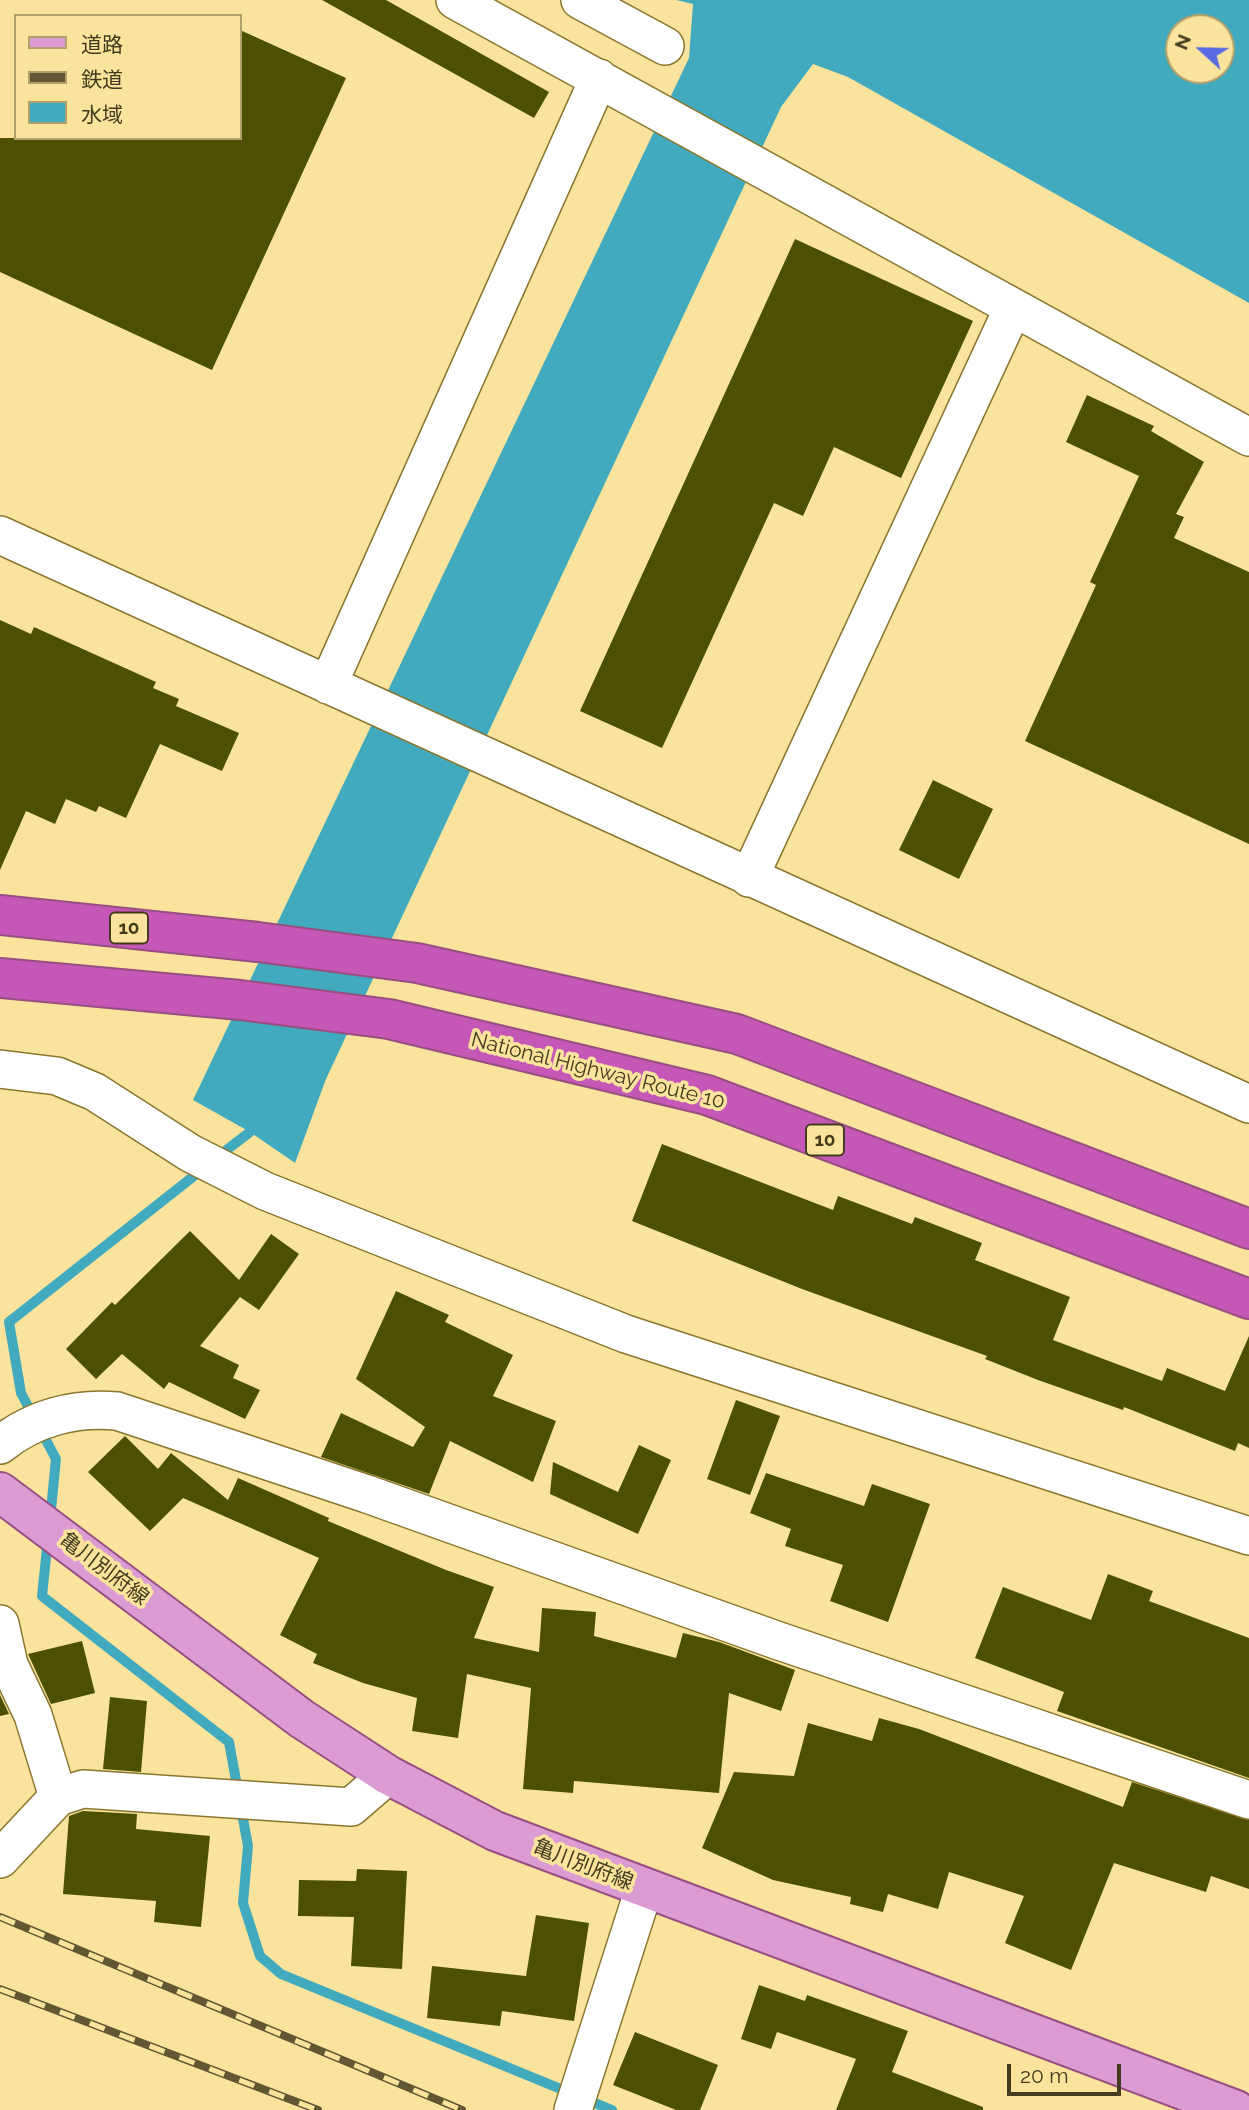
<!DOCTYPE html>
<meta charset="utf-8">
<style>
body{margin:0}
#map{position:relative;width:1249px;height:2110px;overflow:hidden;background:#fae49d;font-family:Raleway,"Noto Sans JP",sans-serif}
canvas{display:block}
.legend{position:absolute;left:14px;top:14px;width:228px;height:126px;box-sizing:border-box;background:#fae49d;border:2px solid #b1a06a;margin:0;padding:9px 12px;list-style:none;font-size:21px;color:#443b1e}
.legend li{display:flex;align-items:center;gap:14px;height:35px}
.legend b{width:35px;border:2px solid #b1a06a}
.north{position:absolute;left:1165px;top:14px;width:70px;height:70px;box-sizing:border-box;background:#fae49d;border:2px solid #b1a06a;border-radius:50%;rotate:292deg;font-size:19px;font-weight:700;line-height:28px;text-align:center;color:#443b1e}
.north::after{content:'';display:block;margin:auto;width:24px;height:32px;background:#596be2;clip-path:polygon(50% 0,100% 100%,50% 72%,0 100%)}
.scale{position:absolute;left:1007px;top:2064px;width:114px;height:32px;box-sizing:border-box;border:4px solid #443b1e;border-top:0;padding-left:9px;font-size:21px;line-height:24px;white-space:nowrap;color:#443b1e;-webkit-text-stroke:5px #fae49d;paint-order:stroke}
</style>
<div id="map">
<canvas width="1249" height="2110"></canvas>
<ul class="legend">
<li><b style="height:9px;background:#dc9bd3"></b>道路</li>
<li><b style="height:9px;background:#625733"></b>鉄道</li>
<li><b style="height:19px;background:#42aabe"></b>水域</li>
</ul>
<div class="north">N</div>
<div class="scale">20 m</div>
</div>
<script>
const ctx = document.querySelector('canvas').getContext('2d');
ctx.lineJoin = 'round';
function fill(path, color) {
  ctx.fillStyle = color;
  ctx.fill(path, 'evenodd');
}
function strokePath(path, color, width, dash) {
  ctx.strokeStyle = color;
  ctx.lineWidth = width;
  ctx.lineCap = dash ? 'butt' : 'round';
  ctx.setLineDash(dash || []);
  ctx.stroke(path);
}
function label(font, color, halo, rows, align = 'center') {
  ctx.font = font + ' Raleway,"Noto Sans JP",sans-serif';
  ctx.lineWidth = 7;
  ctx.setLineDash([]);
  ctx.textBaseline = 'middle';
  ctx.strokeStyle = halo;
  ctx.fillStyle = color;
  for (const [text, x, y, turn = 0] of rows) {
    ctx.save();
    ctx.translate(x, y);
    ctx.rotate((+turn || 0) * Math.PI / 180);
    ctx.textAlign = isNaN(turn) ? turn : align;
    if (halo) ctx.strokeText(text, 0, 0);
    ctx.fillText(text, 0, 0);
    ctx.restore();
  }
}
const water = new Path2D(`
 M676 0H1249V303L848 77 813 64 781 107 326 1079 295 1163 250 1132 193 1100 689 58 693 4ZM1179 28H1221V70H1179Z`);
const stream = new Path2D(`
 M216 1158 250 1132
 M50 1520 56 1459 21 1393 9 1322 204 1168
 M48 1539 42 1596 229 1742 248 1846 243 1903 260 1956 281 1974 612 2110`);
const building = new Path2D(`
 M322 0H386L549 92 534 118Z
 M240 30 346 78 212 370 0 272V138H240Z
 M795 239 973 321 901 478 834 447 803 516 774 503 662 748 580 711Z
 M1087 395 1154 426 1151 431 1204 462 1176 514 1184 517 1174 538 1249 572V844L1025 741 1096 585 1090 582 1139 476 1066 442Z
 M0 620 31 634 34 627 156 682 153 688 179 699 176 706 239 733 222 771 160 744 126 818 99 806 96 812 66 799 55 824 26 811 0 870Z
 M933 780 993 809 959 879 899 850Z
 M662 1144 833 1210 838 1196 912 1224 915 1217 982 1243 975 1260 1070 1297 1053 1340 1162 1381 1167 1368 1225 1391 1249 1336V1448L1238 1443 1235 1451 1124 1407 1123 1410 1038 1380 985 1359 987 1356 802 1289 632 1221Z
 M190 1231 239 1280 271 1234 299 1254 259 1310 240 1297 200 1346 239 1365 233 1378 260 1390 245 1419 169 1382 164 1389 122 1354 96 1379 66 1349 112 1302 115 1305Z
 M396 1291 449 1315 445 1322 513 1355 493 1396 556 1421 533 1482 450 1441 429 1494 321 1457 341 1413 413 1447 425 1427 356 1379Z
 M736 1400 780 1416 750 1495 707 1479Z
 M125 1436 158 1469 171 1453 228 1500 238 1478 329 1518 328 1521 446 1570 494 1587 474 1638 539 1652 542 1608 596 1612 594 1636 676 1658 683 1633 719 1642 795 1670 781 1711 729 1693 719 1793 574 1781 573 1793 523 1789 531 1688 467 1674 458 1738 412 1731 417 1698 363 1683 313 1663 317 1654 280 1635 319 1558 183 1498 150 1531 88 1472Z
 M639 1445 671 1460 638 1534 550 1494 553 1462 618 1492Z
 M766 1473 864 1506 872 1484 930 1504 888 1622 830 1601 843 1565 785 1546 791 1529 750 1513Z
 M1108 1574 1153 1591 1149 1601 1249 1638V1778L1057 1711 1064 1692 975 1658 1003 1587 1091 1620Z
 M82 1641 95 1693 51 1704 28 1654Z
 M0 1695 9 1714 0 1716Z
 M110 1697 147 1701 141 1772 103 1769Z
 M879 1718 919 1729 1123 1807 1132 1782 1249 1820V1889L1211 1876 1206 1892 1114 1863 1071 1970 1005 1943 1024 1896 949 1872 938 1909 888 1894 883 1912 850 1904 851 1897 773 1880 702 1848 734 1772 794 1776 808 1723 872 1741Z
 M83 1811 137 1814 136 1829 210 1836 201 1927 154 1922 156 1901 63 1894 69 1816Z
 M357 1869 407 1871 402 1969 351 1966 354 1917 298 1916 299 1880 356 1881Z
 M536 1915 589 1923 574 2021 502 2011 500 2026 427 2018 432 1966 526 1976Z
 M759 1985 805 2001 807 1995 908 2031 892 2072 983 2107V2110H836L856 2059 777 2032 771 2049 741 2039Z
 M635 2032 718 2065 700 2110H676L613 2085Z`);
const minor = new Path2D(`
 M455 0 1249 437
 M580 0 665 46
 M0 535 1249 1104
 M328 685 599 78
 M749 878 1013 308
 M0 1069 57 1076 95 1092 190 1153 265 1191 626 1334 1249 1536
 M0 1445C33 1418 75 1407 117 1411L367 1494 776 1640 1249 1800
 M0 1624 9 1665 33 1715 58 1797
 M0 1859 58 1797 83 1789 351 1807 388 1775
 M573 2110 644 1889`);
const major = new Path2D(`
 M0 1492 302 1719 388 1775 495 1831 1236 2110`);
const highway = new Path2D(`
 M0 915 258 942 417 963 737 1034 1249 1229
 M0 978 240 1000 389 1019 707 1095 1249 1299`);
const rail = new Path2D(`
 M0 1917 462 2110
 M0 1989 318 2110`);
const shields = [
 [129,928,38],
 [825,1140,38]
];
const shieldNames = [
 ["10",129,928],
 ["10",825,1140]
];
const streetNames = [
 ["National Highway Route 10",598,1071,14],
 ["亀川別府線",104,1569,37],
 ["亀川別府線",583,1865,21]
];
fill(water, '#42aabe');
strokePath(stream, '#42aabe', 10);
fill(building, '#4c5000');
strokePath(minor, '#8a762f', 40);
strokePath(major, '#984e81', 42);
strokePath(highway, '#984e81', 42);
strokePath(minor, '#fff', 37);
strokePath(major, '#dc9bd3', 38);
strokePath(highway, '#c558b6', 38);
strokePath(rail, '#625733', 8);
strokePath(rail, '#fae49d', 5, [16]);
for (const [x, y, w] of shields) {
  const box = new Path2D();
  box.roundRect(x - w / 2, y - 15.5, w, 31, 5);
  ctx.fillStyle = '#fae49d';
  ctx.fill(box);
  strokePath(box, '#443b1e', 2);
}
label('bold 19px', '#443b1e', null, shieldNames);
label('21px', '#443b1e', '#fae49d', streetNames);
</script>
